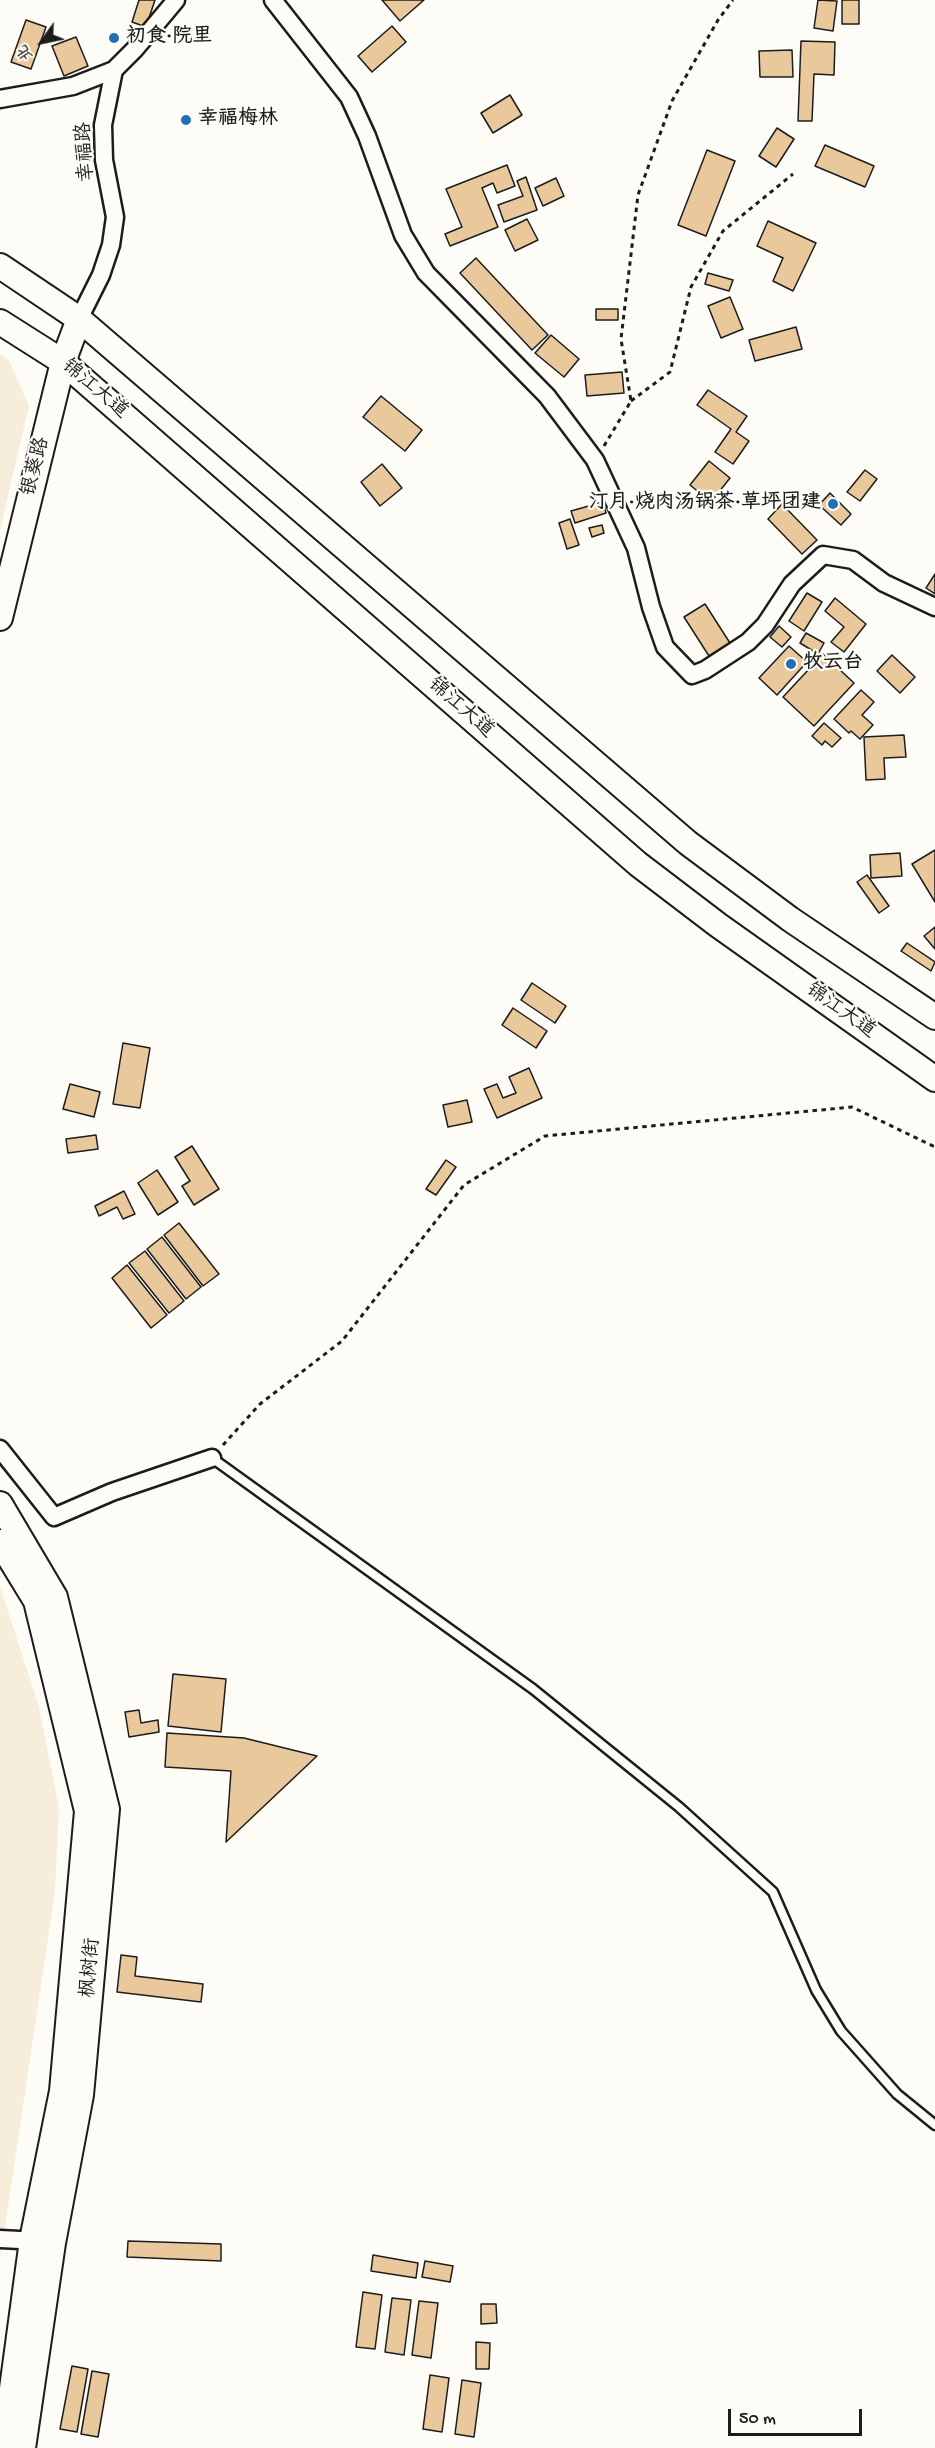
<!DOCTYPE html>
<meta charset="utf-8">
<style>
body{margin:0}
#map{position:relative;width:935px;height:2448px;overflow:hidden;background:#fdfcf7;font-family:"Gochi Hand","LXGW WenKai TC",sans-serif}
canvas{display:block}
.north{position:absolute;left:12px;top:12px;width:60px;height:60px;-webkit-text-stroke:4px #fdfcf7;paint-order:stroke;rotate:237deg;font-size:16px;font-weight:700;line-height:24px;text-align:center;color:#1c1c1c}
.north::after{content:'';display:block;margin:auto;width:21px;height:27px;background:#1c1c1c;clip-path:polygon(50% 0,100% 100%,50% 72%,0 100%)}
.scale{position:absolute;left:728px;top:2409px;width:134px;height:27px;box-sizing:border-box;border:3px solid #1c1c1c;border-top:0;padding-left:8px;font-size:18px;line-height:21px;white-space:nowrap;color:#1c1c1c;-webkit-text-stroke:4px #fdfcf7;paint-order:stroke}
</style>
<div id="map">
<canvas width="935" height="2448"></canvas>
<div class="north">北</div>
<div class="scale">50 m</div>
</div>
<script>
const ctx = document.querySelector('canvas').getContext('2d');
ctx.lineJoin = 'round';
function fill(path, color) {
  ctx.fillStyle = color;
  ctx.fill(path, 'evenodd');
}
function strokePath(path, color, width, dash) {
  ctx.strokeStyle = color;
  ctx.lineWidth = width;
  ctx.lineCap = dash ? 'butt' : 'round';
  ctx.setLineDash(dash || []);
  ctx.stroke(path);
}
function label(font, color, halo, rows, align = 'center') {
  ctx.font = font + ' "Gochi Hand","LXGW WenKai TC",sans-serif';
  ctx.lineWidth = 4.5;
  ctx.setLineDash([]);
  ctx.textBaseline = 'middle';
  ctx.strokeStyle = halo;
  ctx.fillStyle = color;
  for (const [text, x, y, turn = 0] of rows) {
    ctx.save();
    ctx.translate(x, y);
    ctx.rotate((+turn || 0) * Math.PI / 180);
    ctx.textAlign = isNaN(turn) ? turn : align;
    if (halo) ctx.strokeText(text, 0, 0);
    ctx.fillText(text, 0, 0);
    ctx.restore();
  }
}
const built = new Path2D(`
 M0 354 9 360 29 406 0 530Z
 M0 1587 38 1703 59 1808 55 1891 0 2261Z`);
const building = new Path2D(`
 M139 0H155L146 27 132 22Z
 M382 0H424L400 21Z
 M818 0 837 1 833 31 814 28Z
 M842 0H859V24H842Z
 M26 20 46 27 31 69 11 62Z
 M392 26 406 42 372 72 358 56Z
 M76 37 88 66 64 76 52 46Z
 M801 41 835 42 834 75 814 74 812 121H798Z
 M792 50 793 77H760L759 51Z
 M510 95 522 115 493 133 481 113Z
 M777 128 794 139 776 167 759 156Z
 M825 145 874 166 865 187 815 166Z
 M707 150 735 161 706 236 678 225Z
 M507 165 515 186 497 193 493 183 482 188 498 227 450 246 445 234 462 227 446 189Z
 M526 177 537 210 504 222 498 205 523 196 517 181Z
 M556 178 564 196 543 206 535 188Z
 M527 219 538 240 515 251 505 230Z
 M768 221 816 243 793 291 773 281 783 258 757 246Z
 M476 258 548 335 532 350 460 273Z
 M708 273 733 280 729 291 705 284Z
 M730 297 743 329 721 338 708 306Z
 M596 309H618V320H596Z
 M796 327 802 349 755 361 749 340Z
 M551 335 579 359 564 377 535 353Z
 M622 372 624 393 587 396 585 375Z
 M708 390 747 416 736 432 749 441 733 464 715 452 731 429 697 405Z
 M381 396 422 430 405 451 363 417Z
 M709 461 730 478 711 502 690 485Z
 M382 464 402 488 380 506 361 482Z
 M865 470 877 479 860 501 847 492Z
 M830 493 851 514 841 525 819 505Z
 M603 502 606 513 575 523 571 511Z
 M782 504 817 540 802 554 768 519Z
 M570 519 579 545 567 549 559 523Z
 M602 525 604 533 592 537 589 528Z
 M935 574V594L926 588Z
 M807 593 822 602 804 631 789 621Z
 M835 598 866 624 844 652 831 642 844 627 825 611Z
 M705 604 730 643 709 656 684 617Z
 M779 626 791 637 782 647 770 637Z
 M806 633 824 643 818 654 800 643Z
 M789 646 807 662 777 695 759 678Z
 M823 654 854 683 814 726 783 697Z
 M892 655 915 677 900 693 877 671Z
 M861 690 874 702 862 715 873 725 860 739 851 731 849 733 834 719Z
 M824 723 841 738 832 747 825 741 822 745 812 736Z
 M904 735 906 757 884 758 885 779 866 780 864 737Z
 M935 850V902L912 864Z
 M900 853 902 876 871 878 870 855Z
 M867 875 889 906 879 913 857 882Z
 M935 927V949L924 936Z
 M907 943 935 962 931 971 901 951Z
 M532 983 566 1006 555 1023 521 1000Z
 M513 1008 547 1031 536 1048 502 1025Z
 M123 1043 150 1048 140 1108 113 1104Z
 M529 1068 542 1098 497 1118 484 1089 497 1084 503 1098 516 1093 509 1077Z
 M70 1084 100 1092 94 1117 63 1109Z
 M467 1100 472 1122 448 1127 443 1105Z
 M96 1135 98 1149 68 1153 66 1139Z
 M192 1146 219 1189 194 1205 182 1186 190 1181 175 1157Z
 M446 1160 456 1167 436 1195 426 1189Z
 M157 1170 178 1202 158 1215 138 1183Z
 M124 1191 135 1214 123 1219 117 1207 99 1216 95 1206Z
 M179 1223 219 1274 203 1286 164 1235Z
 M162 1237 201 1287 186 1299 147 1249Z
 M145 1251 184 1301 169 1313 129 1263Z
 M127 1265 167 1315 151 1328 112 1278Z
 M173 1674 226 1679 221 1732 168 1726Z
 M139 1710 141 1723 158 1720 159 1732 129 1737 125 1712Z
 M167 1733 244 1738 317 1756 226 1842 231 1771 165 1767Z
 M121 1955 137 1957 135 1976 203 1984 201 2002 117 1992Z
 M128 2241 221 2244V2261L127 2257Z
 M373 2255 418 2263 416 2278 371 2271Z
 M425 2261 453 2266 450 2282 422 2277Z
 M363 2292 382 2295 375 2349 356 2347Z
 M392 2298 411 2300 404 2355 385 2352Z
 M419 2301 438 2303 431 2358 412 2355Z
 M481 2304H496L497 2323 481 2324Z
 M476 2342 490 2343 489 2369H476Z
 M72 2366 88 2369 77 2432 60 2429Z
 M92 2371 109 2374 98 2437 81 2434Z
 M430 2375 449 2378 442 2432 423 2429Z
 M462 2380 481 2383 474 2437 455 2434Z`);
const path = new Path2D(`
 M631 401 670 372 691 287 723 231 793 174
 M604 446 631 401 621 339 638 195 672 101 718 20 733 0
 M223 1445 260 1404 342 1341 464 1185 545 1136 852 1107 935 1147`);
const lane = new Path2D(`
 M212 1458 533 1689 679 1807 773 1892 816 1990 841 2031 897 2094 935 2125`);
const street = new Path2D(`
 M273 0 349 97 367 136 403 235 426 273 547 396 595 460 636 548 651 607 665 647 692 675 705 670 748 642 765 625 792 584 823 555 853 560 884 583 935 607
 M0 99 73 86 114 70
 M79 319 101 275 111 245 115 217 104 160 103 125 114 70 135 49 176 0
 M0 1449 54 1517 112 1492 212 1458
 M0 2239 40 2241`);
const secondary = new Path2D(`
 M0 266 79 319 688 843 790 919 935 1017
 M0 322 63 362 638 864 718 925 935 1079
 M0 618 63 362 79 319
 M0 1504 55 1597 107 1809 81 2095 53 2243 23 2448
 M0 1542 36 1601 87 1811 62 2091 32 2240 4 2448`);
const markers = [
 [114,38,6,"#1f6fb2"],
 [186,120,6,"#1f6fb2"],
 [833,504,6,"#1f6fb2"],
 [791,664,6,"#1f6fb2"]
];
const poiNames = [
 ["初食·院里",126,38],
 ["幸福梅林",198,120],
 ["汀月·烧肉汤锅茶·草坪团建",821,504,"right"],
 ["牧云台",803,664]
];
const streetNames = [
 ["幸福路",87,152,-93],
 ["锦江大道",94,390,40],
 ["银葵路",37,467,-76],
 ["锦江大道",460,709,41],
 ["锦江大道",840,1012,35],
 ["枫树街",92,1968,-85]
];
fill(built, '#f7eddb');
fill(building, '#e9c99b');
strokePath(building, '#1c1c1c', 1.5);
strokePath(lane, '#1c1c1c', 13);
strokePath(street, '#1c1c1c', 21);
strokePath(secondary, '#1c1c1c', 28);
strokePath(path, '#1c1c1c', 3, [4.5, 4.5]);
strokePath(lane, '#fdfcf7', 8);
strokePath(street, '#fdfcf7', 16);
strokePath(secondary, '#fdfcf7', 24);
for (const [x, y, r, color] of markers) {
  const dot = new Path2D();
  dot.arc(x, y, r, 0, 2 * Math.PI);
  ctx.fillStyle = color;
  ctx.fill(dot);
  strokePath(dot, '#fdfcf7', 2);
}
label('bold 20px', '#1c1c1c', '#fdfcf7', poiNames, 'left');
label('20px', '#1c1c1c', '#fdfcf7', streetNames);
</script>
